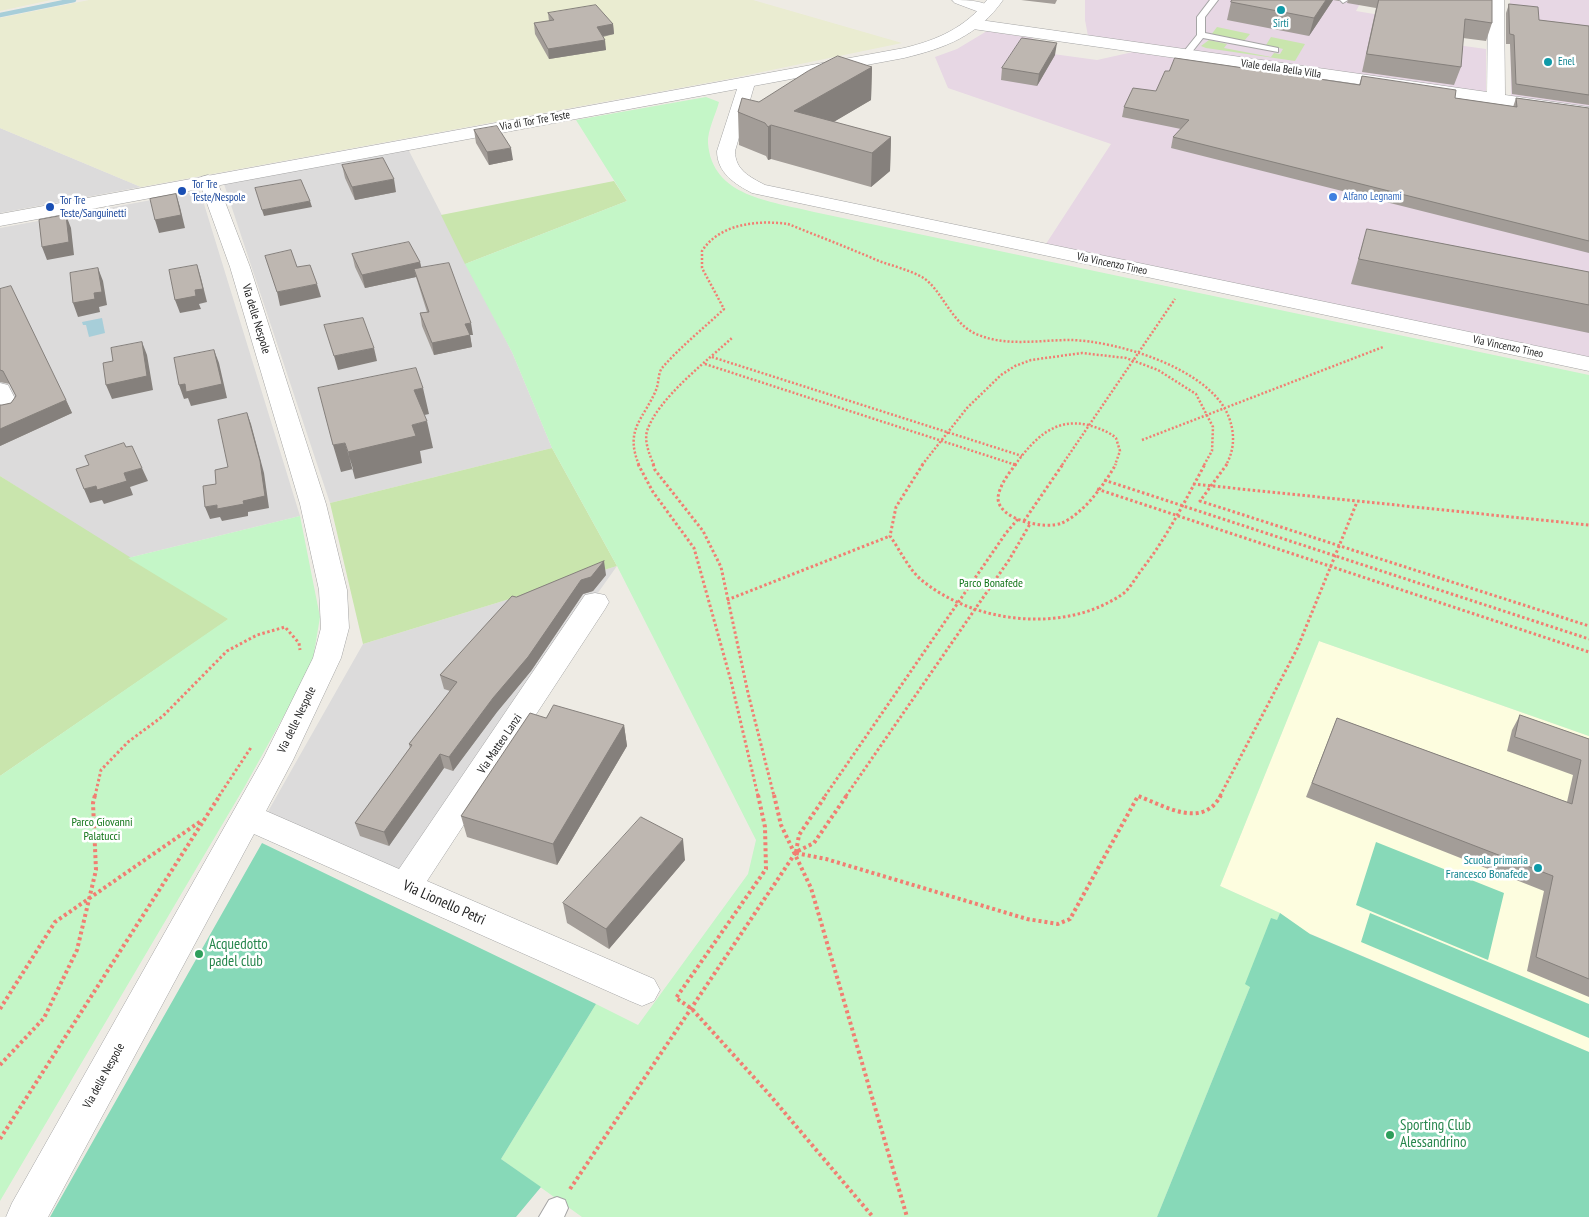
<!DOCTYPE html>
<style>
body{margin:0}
canvas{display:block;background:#eeebe4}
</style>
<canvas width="1589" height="1217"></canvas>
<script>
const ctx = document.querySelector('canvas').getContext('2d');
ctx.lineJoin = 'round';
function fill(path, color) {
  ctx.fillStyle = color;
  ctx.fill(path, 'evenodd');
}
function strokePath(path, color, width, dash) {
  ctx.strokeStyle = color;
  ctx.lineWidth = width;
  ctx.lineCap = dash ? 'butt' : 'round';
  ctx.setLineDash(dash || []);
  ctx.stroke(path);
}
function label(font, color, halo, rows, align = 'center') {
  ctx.font = font + ' "PT Sans Narrow",sans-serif';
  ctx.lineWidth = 5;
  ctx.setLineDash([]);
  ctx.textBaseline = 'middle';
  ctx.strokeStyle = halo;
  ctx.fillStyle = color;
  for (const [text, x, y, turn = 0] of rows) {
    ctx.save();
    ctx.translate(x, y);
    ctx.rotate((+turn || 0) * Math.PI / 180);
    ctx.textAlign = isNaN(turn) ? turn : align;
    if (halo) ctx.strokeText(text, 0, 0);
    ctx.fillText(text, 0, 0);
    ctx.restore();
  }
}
const residential = new Path2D(`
 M0 128 141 187 0 213Z
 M408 149 512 352 552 448 330 503 224 184Z
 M200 191 300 516 128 558 0 476V228Z
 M617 566 400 872 266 815 363 644Z`);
const industrial = new Path2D(`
 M1085 0H1362L1356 11 1416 21 1413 39 1486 49V93L1088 36 1085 20Z
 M1510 0H1589V108L1511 97Z
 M987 31 1032 38 1053 54 1097 60 1133 52 1589 118V364L1042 250 1111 144 948 88 935 57 957 49Z`);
const education = new Path2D(`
 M1319 641 1589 736V1052L1306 932 1280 913 1220 886Z`);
const farmland = new Path2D(`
 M0 0H51L0 11Z
 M89 0H753L902 43 728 79 141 187 0 128V18Z`);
const grass = new Path2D(`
 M1217 27 1250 34 1244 41 1211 35Z
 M1271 37 1305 44 1295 61 1206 48 1201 46 1209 40 1227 44 1224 48 1271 57 1274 53 1280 54 1283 49 1266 45Z
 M614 181 627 201 465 264 441 215Z
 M552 448 617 566 363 644 330 503Z
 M0 476 229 619 0 776Z`);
const park = new Path2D(`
 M706 97 719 102C716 114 707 131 708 143 712 197 771 201 814 212L1589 375V736L1319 641 1220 886 1280 913 1157 1217H582L501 1159 596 1004 638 1025 748 874 756 840 617 566 552 448 512 352 465 264 627 201 576 120Z
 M300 516 320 617 312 665 245 786 0 1201V776L228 619 128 558Z`);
const pitch = new Path2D(`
 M1376 842 1504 893 1488 960 1356 905Z
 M262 843 596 1004 501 1159 541 1187 516 1217H50Z
 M1280 913 1310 934 1589 1052V1217H1157L1250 987 1245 984 1271 918 1277 920Z
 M1370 913 1589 1004V1038L1361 942Z`);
const water = new Path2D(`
 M102 318 105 333 89 337 86 325H83L82 322Z`);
const stream = new Path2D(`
 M0 15 74 0`);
const pathFar2 = new Path2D(`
 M712 357 1022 456
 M705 364 1016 465
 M1142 440 1383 347
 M639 465C624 429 644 419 656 390 659 383 658 373 662 368 680 347 704 328 724 309L702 268V251C720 223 759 220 788 224 818 236 849 248 879 261 893 266 909 270 922 277 942 289 950 322 976 334 1006 347 1039 340 1070 340 1117 341 1208 368 1228 415 1235 432 1235 449 1226 465
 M654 465C650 456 644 442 647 431 658 398 707 361 733 337
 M922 465 967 408 1001 375 1015 366 1031 360 1082 353 1126 358 1158 370 1196 394 1213 427 1212 451 1204 465
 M1015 465C1033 440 1054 417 1088 425 1098 428 1108 431 1116 438L1120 451 1115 465
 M1062 465 1175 299`);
const pathFar1 = new Path2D(`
 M638 464 653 492 694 548 731 681 758 796
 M653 464 655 470 703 531 721 567 748 693 774 796
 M923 464 896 507 890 536C900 550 910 572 924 582 977 624 1067 634 1124 593 1130 588 1135 579 1140 572 1166 539 1185 501 1205 464
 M1013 464 1016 465
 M1016 464C1009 473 999 486 998 498 998 520 1046 530 1062 523 1084 513 1104 485 1116 464
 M1227 464 1200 501 1589 626
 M1104 480 1589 639
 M1193 484 1589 525
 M1097 489 1589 652
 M1024 521 1063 464
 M727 600 890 536
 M95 796 101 770 128 742 163 716 227 651 257 635 285 627 299 643 300 650
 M219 796 252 746
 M825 796 1006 533 1018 519
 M846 796 1009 560 1030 524
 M1220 796 1297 649 1357 502`);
const path = new Path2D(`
 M758 795 765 827 766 869 676 998 692 1009 768 1093 873 1217
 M774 795 781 825 811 888 907 1217
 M796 852 799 835 826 795
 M796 853 826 859 1027 919 1058 924 1070 919 1138 796C1165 806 1203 830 1221 795
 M0 1009 55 922 201 821
 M0 1065 44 1018 77 950 96 870 93 803 95 795
 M0 1139 220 795
 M570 1189 796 852 814 843 847 795`);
const service = new Path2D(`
 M1210 0H1218L1205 17V33L1278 48V52L1203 38 1188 57H1182L1181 55 1197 35V17Z
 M1340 0H1348L1343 3Z
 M557 1197 565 1200 568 1208 564 1217H539L549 1200Z`);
const minor = new Path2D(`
 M952 0C965 0 986 0 995 10L987 15 955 3Z
 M1488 0H1504L1505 95 1589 107V117L973 29 965 24 973 19 1487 92Z
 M747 78 753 79 755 83 735 151C735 170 750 177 765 185L1589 357V371L752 193C735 184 717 173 717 151L739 83 741 79Z
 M208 175 215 177 217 181 250 267 326 504 347 590 349 628 341 658 293 760 266 811 399 869 585 595 595 593 605 595 609 602 605 609 427 881 654 979 660 990 654 1001 642 1006 630 1001 254 834 48 1217H6L12 1203 264 757 313 658 321 628 319 590 300 504 230 267 199 181 201 177Z
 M0 383 8 385 21 410 17 415 9 417 0 414Z`);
const tertiary = new Path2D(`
 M987 0H1003C978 36 945 48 904 58L0 226V214L904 48C937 40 965 28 987 0Z`);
const wall = new Path2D(`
 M1021 0H1057L1055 4Z
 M1232 0H1339V1L1333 0 1309 36 1227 20 1231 2Z
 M1348 0H1492V23L1486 41 1463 38 1461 67 1454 85 1362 72 1376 8 1347 3Z
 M1509 4 1539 20 1589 26V105L1512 94 1510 44H1506V13Z
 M548 13 613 24 614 34 603 37 606 50 549 59 535 34 534 23 549 21Z
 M1055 55 1037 86 1001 80 1002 68Z
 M872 67 871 100 833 122 891 137 890 171 871 187 771 159 768 160 766 156 739 145 738 112 759 102Z
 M1169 71 1359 85 1362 76 1455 98 1513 107 1516 98 1589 108V253L1171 148 1173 137 1181 129 1122 117 1124 107 1156 91Z
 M474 130 513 160 489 165 476 143Z
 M342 165 396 192 355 200 345 178Z
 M1367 229 1589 272V333L1351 284Z
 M352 254 420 262 421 268 473 335H470L472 347 434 355 422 326 420 313 427 312 416 277 365 288 355 267Z
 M0 289 66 400 72 413 0 446V405H2L11 403 16 396 10 384 0 382Z
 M606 575 593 591 583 594 531 671 497 712 453 771 444 768 389 846 360 836 355 823 410 748 409 744 450 691 444 689 440 675 516 597Z
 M1520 715 1589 739V997L1527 971 1544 891 1306 797 1337 718 1567 802 1573 775 1507 751 1512 730Z
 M546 718 624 725 627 746 557 865 467 837 461 816Z
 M685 860 609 949 567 923 563 903Z`);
const shadedWall = new Path2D(`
 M1326 0H1333L1309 36 1314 18Z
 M613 24 614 34 598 37 597 27Z
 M605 40 606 50 549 59 548 49Z
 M1057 43 1055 55 1037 86 1039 74Z
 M872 67 871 100 810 136 794 111Z
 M771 125V159L768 160V127Z
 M891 137 890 171 871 187 872 153Z
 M511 148 513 160 489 165 487 152Z
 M394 179 396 192 355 200 352 187Z
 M176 194 180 207 185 228 159 233 155 220Z
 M310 201 312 207 264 216 262 210Z
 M66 215 71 228 74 255 47 260 42 247Z
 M420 262 423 275 414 269 416 277 365 288 362 275Z
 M197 265 201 278 207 302 199 304 201 309 180 313 175 300Z
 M98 268 103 281 107 305 99 307 100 312 78 317 73 303Z
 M317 284 321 297 280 306 277 292Z
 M471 323 473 335H470L472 347 434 355 432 343 465 324Z
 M142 342 147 355 153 390 112 399 106 385Z
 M374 348 377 361 338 370 334 356Z
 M214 350 219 363 227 398 191 406 188 398 184 399 179 385Z
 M423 388 429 414 420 416 414 390Z
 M66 400 72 413 0 446V429Z
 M247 413 251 424 264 473 269 508 248 512V516L222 521 220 517 210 519 205 507 243 501Z
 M427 421 433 448 420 451 422 463 355 479 348 452 412 425Z
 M345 443 353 469 341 472 333 445Z
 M142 468 148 481 130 487 133 495 104 504 102 500 90 503 84 489 96 486 124 473Z
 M604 561 606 575 593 591 583 594 531 671 497 712 453 771 449 757 581 580Z
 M624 725 627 746 557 865 553 844Z
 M440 754 444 768 389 846 384 832Z
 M683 839 685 860 609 949 606 929Z`);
const building = new Path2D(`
 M1232 0H1326L1314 18 1231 2Z
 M1379 0H1492V23L1465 19 1461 67 1367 54Z
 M1509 4 1538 7 1539 20 1589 26V95L1516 84 1514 35 1510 34Z
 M596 5 613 24 597 27 605 40 548 49 534 23 554 20 548 13Z
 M1022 38 1057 43 1039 74 1002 68Z
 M838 56 872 67 794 111 891 137 872 153 771 125 768 127 765 123 738 112 742 98 759 102 808 71Z
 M1175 58 1360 85 1362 76 1456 90 1455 98 1517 107 1516 98 1589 108V241L1173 137 1189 120 1124 107 1133 88 1156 91 1165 71H1169Z
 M497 126 511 148 487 152 474 130Z
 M383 158 394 179 352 187 342 165Z
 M301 180 310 201 262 210 255 188Z
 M176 194 181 215 155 220 150 199Z
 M66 215 69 242 42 247 39 220Z
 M1367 229 1589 272V305L1359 259Z
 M409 242 420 262 362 275 352 254Z
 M291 250 297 267 310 265 317 284 277 292 265 256Z
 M449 263 471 323 465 324 470 335 432 343 420 313 429 312 414 269Z
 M197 265 203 289 195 290 196 296 175 300 169 270Z
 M98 268 102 292 94 293 95 299 73 303 70 273Z
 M11 286 66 400 0 429V405H2L11 403 16 396 3 371 0 370V289Z
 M363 318 374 348 334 356 324 325Z
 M142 342 147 376 106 385 103 363 113 361 111 348Z
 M214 350 222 384 186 392 185 384 179 385 174 358Z
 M416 368 423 388 414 390 427 421 412 425 416 436 348 452 345 443 333 445 318 388Z
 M247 413 260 461 265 496 243 501 244 504 217 509V505L205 507 203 486 216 484 215 470 228 467 218 420Z
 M124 443 126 447 132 446 142 468 124 473 127 481 97 490 96 486 84 489 76 469 89 465 85 456Z
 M604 561 591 577 581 580 528 657 493 698 449 757 440 754 384 832 355 823 412 745 409 744 457 682 440 675 512 596 516 597Z
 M554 705 624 725 553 844 461 816 530 713 546 718Z
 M1520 715 1589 739V979L1536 957 1553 876 1312 783 1337 718 1572 804 1581 760 1515 737Z
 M641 817 683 839 606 929 563 903Z`);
const markers = [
 [1281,10,5,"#0f9aa8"],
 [1548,62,5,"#0f9aa8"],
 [182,191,5,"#1a4fb4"],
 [1333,197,5,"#3f7fe0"],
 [50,207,5,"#1a4fb4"],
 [1538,868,5,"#0f9aa8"],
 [199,954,5,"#2e9e5b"],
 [1390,1135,5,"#2e9e5b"]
];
const farCulturenames = [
 ["Sirti",1281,24],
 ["Enel",1558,62,"left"]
];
const farStreetnames = [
 ["Viale della Bella Villa",1281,69,8],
 ["Via di Tor Tre Teste",535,121,-10],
 ["Via Vincenzo Tineo",1112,264,12],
 ["Via Vincenzo Tineo",1508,347,12]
];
const farTransitnames = [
 ["Tor Tre",192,185],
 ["Teste/Nespole",192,198],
 ["Tor Tre",60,201],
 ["Teste/Sanguinetti",60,214]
];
const farShopnames = [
 ["Alfano Legnami",1343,197]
];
const streetNames = [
 ["Via delle Nespole",256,319,73],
 ["Via delle Nespole",297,720,-64],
 ["Via Matteo Lanzi",500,744,-56],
 ["Via delle Nespole",104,1076,-61]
];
const parkNames = [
 ["Parco Bonafede",991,584],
 ["Parco Giovanni",102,823],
 ["Palatucci",102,837]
];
const cultureNames = [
 ["Scuola primaria",1528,861],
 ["Francesco Bonafede",1528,875]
];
const nearStreetnames = [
 ["Via Lionello Petri",444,903,24]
];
const nearLeisurenames = [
 ["Acquedotto",209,945],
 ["padel club",209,962],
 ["Sporting Club",1400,1126],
 ["Alessandrino",1400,1143]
];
fill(residential, '#dcdbdb');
fill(industrial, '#e7d7e4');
fill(education, '#fdfddf');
fill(farmland, '#eaecd1');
fill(grass, '#c9e5ad');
fill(park, '#c4f6c7');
fill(pitch, '#87d9b8');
fill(water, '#a7ced9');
strokePath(stream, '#a7ced9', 4.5);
strokePath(service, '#a5a5a5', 2);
strokePath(minor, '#a5a5a5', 1);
strokePath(tertiary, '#a5a5a5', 1);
strokePath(pathFar2, '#f17e72', 2.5, [2, 2]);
strokePath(pathFar1, '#f17e72', 3, [2.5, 2.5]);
strokePath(path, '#f17e72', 4, [3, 3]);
fill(service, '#fff');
fill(minor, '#fff');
fill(tertiary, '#fff');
fill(wall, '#a39d98');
fill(shadedWall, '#85807c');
fill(building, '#beb7b1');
strokePath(building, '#85807c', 1);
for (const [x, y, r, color] of markers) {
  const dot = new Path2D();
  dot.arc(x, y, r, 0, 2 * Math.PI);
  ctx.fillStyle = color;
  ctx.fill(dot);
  strokePath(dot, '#fff', 2);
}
label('11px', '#0d838f', '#fff', farCulturenames);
label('11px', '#1e1e1e', '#fff', farStreetnames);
label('11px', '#164399', '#fff', farTransitnames, 'left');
label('11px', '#366cbe', '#fff', farShopnames, 'left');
label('12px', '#1e1e1e', '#fff', streetNames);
label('12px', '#127519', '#fff', parkNames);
label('12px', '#0d838f', '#fff', cultureNames, 'right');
label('15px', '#1e1e1e', '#fff', nearStreetnames);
label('15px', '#27864d', '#fff', nearLeisurenames, 'left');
</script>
